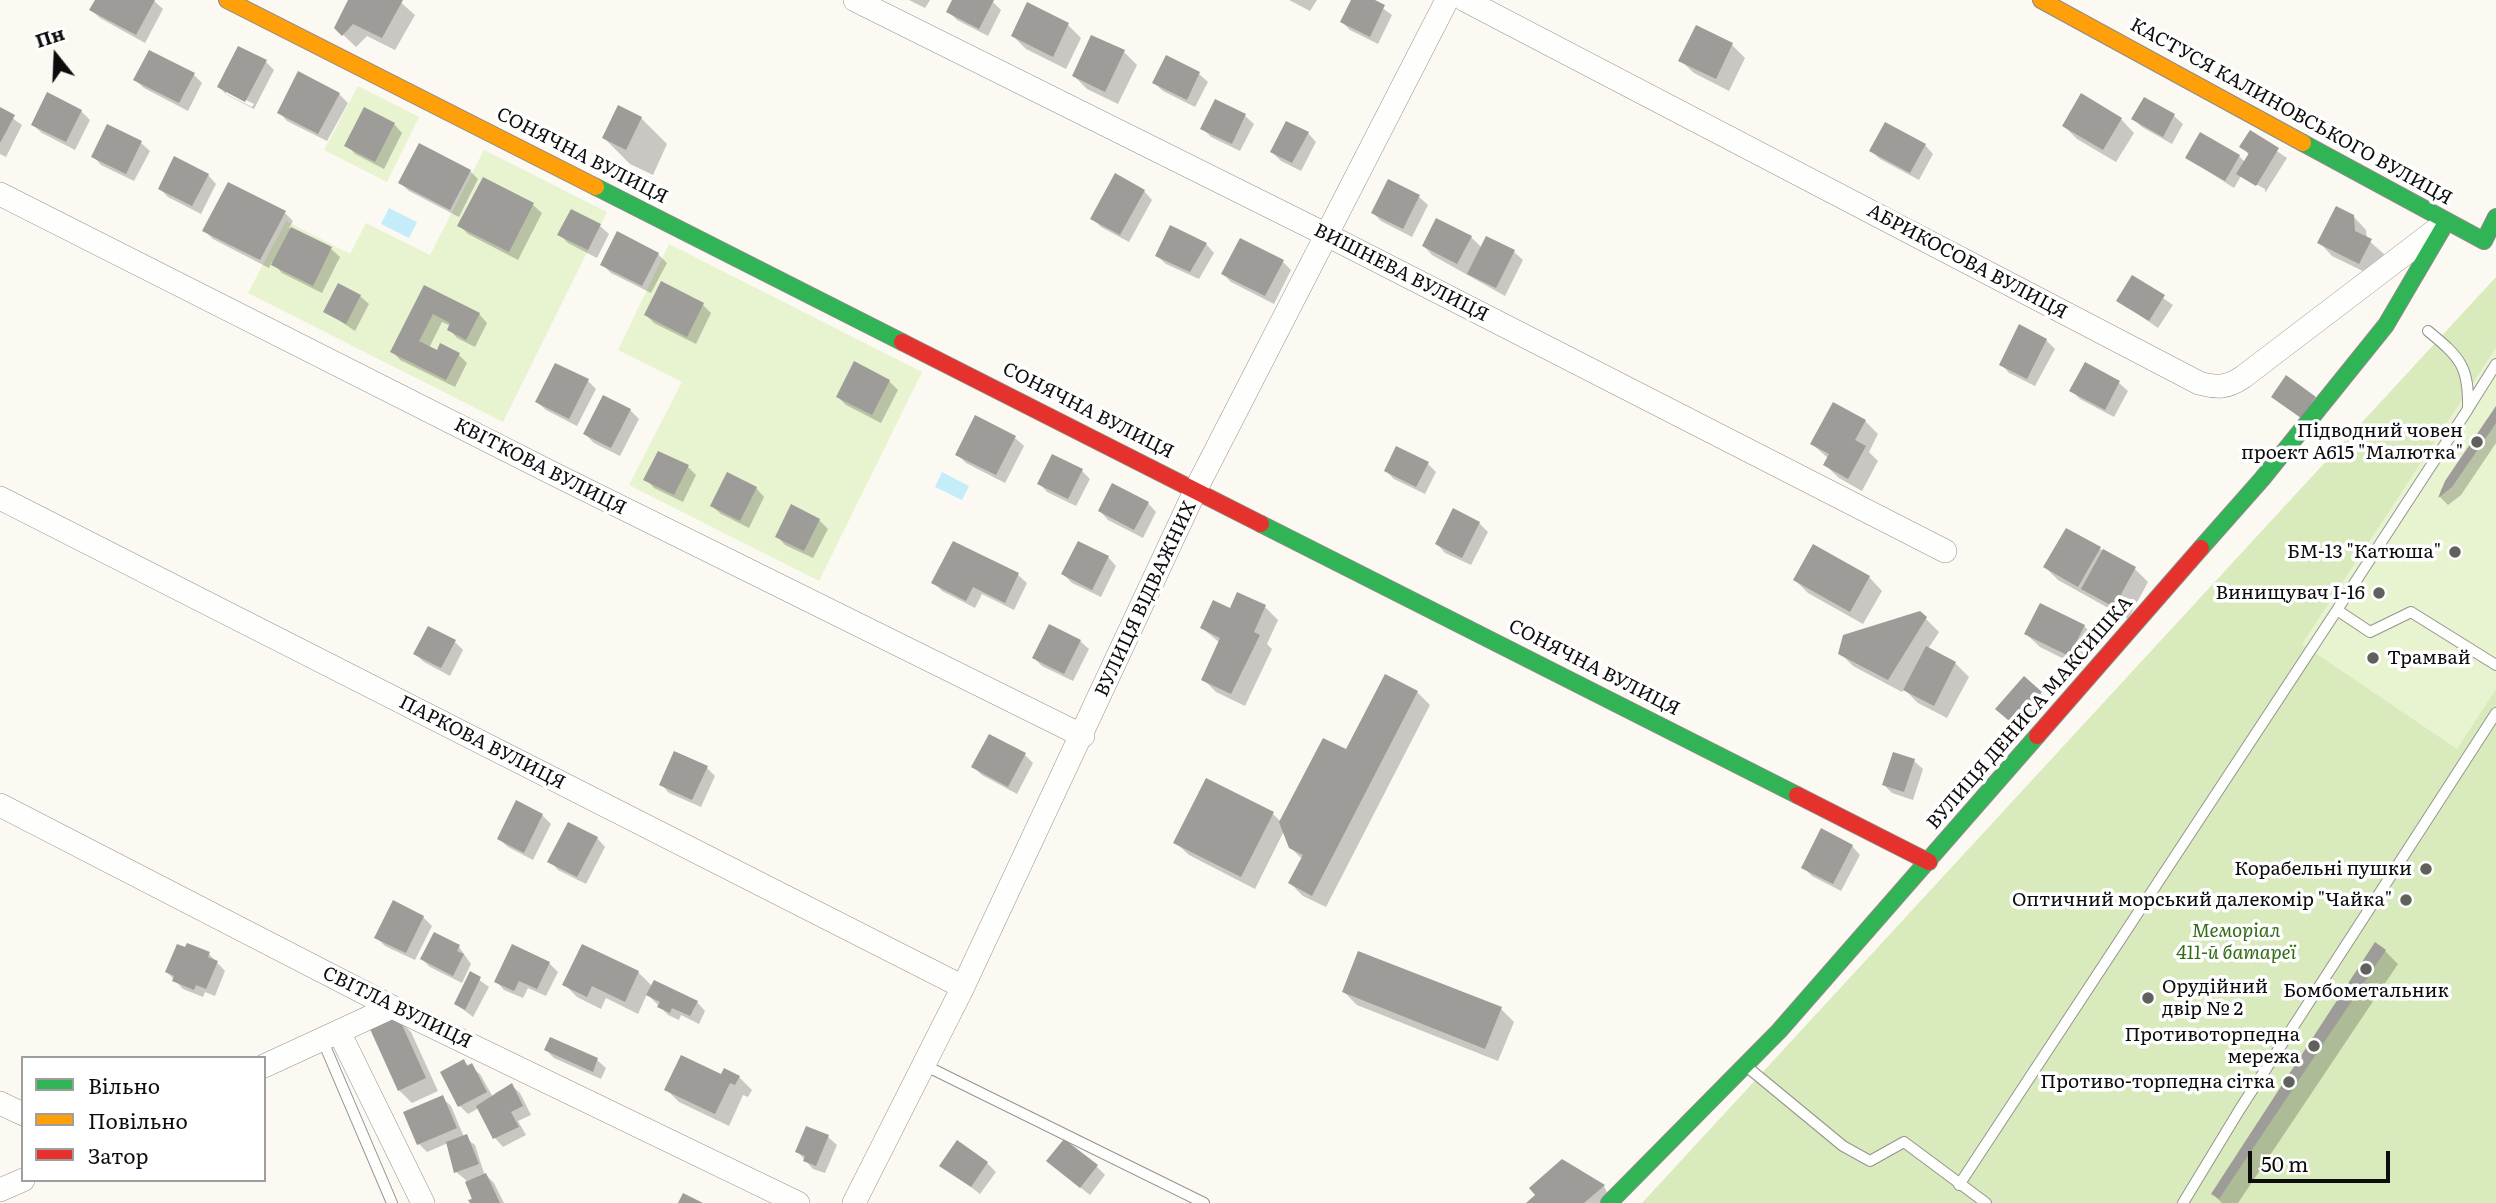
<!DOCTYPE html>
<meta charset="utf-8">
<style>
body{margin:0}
#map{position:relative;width:2496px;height:1203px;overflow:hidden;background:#fbf9f2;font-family:Literata,serif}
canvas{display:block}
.legend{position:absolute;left:21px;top:1056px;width:245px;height:126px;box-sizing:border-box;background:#fff;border:2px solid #9e9e9e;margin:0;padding:9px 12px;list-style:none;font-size:21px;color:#0d0d0d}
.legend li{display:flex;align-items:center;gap:14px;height:35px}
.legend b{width:35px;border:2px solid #9e9e9e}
.north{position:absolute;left:21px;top:21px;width:70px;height:70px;-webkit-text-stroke:5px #fff;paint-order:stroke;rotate:342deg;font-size:19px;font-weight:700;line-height:28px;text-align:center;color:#0d0d0d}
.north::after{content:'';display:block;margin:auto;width:24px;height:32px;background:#0d0d0d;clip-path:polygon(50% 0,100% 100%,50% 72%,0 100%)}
.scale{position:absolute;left:2248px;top:1151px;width:142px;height:32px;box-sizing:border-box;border:4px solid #0d0d0d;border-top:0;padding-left:9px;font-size:21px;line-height:24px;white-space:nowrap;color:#0d0d0d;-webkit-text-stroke:5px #fff;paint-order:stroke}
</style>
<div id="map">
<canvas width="2496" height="1203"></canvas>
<ul class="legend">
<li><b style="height:9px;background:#30b455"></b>Вільно</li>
<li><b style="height:9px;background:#ff9f0a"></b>Повільно</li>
<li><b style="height:9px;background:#e5322d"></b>Затор</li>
</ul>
<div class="north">Пн</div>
<div class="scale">50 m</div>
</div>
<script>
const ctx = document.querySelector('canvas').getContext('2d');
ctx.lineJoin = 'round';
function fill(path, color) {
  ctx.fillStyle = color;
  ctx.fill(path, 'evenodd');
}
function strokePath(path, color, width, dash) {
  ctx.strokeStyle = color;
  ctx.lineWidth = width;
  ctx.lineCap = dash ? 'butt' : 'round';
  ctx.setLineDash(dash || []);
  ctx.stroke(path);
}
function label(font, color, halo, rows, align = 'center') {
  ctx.font = font + ' Literata,serif';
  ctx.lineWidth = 7;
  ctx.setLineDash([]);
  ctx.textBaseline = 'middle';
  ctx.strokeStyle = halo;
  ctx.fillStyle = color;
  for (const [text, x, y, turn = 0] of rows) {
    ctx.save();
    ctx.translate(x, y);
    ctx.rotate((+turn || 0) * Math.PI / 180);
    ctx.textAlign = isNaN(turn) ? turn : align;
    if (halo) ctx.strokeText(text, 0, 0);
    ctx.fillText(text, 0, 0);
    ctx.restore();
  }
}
const green = new Path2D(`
 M358 86 419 117 387 182 324 150Z
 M484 150 607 212 503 422 248 293 286 221 350 254 366 223 430 255Z
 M669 244 922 372 819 581 629 485 682 382 618 350Z
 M2496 348V689L2457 750 2301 644Z`);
const forest = new Path2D(`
 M2496 277V348L2302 644 2457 749 2496 689V1203H1642Z`);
const water = new Path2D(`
 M389 208 417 222 409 238 381 224Z
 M942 472 969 486 962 500 935 487Z`);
const shadow = new Path2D(`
 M97 0H153L163 9 145 43 100 18 91 10Z
 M350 0H398L415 15 395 50 367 36 356 47 336 28Z
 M909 0H930L925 8Z
 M954 0H991L1001 10 988 36 957 20 948 11Z
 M1289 0H1317L1310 11Z
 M1352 0H1371L1392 15 1378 44 1350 30 1342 22Z
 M1028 5 1068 25 1081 38 1066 69 1026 49 1013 36Z
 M1697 27 1732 45 1745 58 1729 91 1694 73 1680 60Z
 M1124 52 1137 65 1118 104 1087 89 1074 76Z
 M266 62 274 70 254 109 227 95 219 87ZM226 90 254 104 252 107 226 94Z
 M1199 74 1208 82 1195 107 1163 91 1154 83Z
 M194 75 202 83 188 111 144 88 135 80Z
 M339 94 348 103 327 141 287 121 279 112Z
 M2082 96 2121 119 2134 133 2116 162 2077 139 2064 126Z
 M2144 99 2174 116 2183 124 2172 144 2142 127 2133 119Z
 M1216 101 1245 116 1254 124 1240 151 1211 137 1202 128Z
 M0 109 22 125 6 157 0 154Z
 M81 111 90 120 75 150 42 133 33 125Z
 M641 118 667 144 653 175 630 164 604 138Z
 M394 124 402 133 384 169 355 154 347 145Z
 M1308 133 1316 142 1301 171 1281 161 1272 152Z
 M2250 133 2287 158 2265 193V189L2241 176 2234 188 2187 158 2239 156 2245 162 2249 155 2242 147Z
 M141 143 150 151 134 181 101 165 93 156Z
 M1925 145 1933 154 1919 180 1880 159 1871 151Z
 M470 171 478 179 459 217 409 191 400 183Z
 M208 175 216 184 201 214 168 197 160 189Z
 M483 179 533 205 542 213 518 260 468 234 460 226Z
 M1144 191 1152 200 1129 242 1101 227 1092 218Z
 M1419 197 1428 205 1412 237 1381 221 1373 213Z
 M284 212 293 221 289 228 331 249 340 257 322 293 282 273 272 262 269 268 213 239 205 231Z
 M2353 216 2366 230 2367 239 2384 254 2373 276 2332 256 2319 242Z
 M600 226 609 234 597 258 568 243 560 235Z
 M1471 237 1482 248 1487 238 1514 252 1523 260 1505 296 1432 255 1424 246Z
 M1206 244 1214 253 1199 279 1166 264 1157 256Z
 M658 254 667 263 651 293 611 273 602 264Z
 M1283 262 1291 270 1274 304 1231 282 1223 274Z
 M2133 277 2173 305 2158 328 2119 301Z
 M424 287 479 314 487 323 475 347 457 338 449 329 451 326 442 322 429 348 459 355 467 363 455 387 400 360 392 351Z
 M360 296 369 304 355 331 325 311Z
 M703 305 711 313 696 344 654 323 646 315Z
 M2046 340 2055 349 2035 386 2009 373 2001 364Z
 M2085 364 2119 383 2128 391 2114 417 2080 399 2071 390Z
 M588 381 596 389 577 426 546 410 537 402Z
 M889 381 898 390 881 423 846 405 838 397Z
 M630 410 639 419 620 456 594 443 585 434Z
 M2496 411V443L2461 495 2448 505 2440 497 2441 490Z
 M976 418 1015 438 1024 446 1005 483 966 463 957 454Z
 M1865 421 1878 434 1869 452 1878 461 1862 491 1839 478 1825 465 1829 459 1812 444Z
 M1428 464 1436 472 1425 494 1394 479 1386 471Z
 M688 467 696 475 683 502 654 488 646 479Z
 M1082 471 1090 479 1076 506 1047 492 1039 483Z
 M756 488 764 497 749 528 721 514 712 506Z
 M1148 503 1156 512 1143 538 1108 520 1100 511Z
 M819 520 828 529 813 558 785 545 777 536Z
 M1479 523 1488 532 1471 565 1445 553 1437 544Z
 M954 543 1018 575 1027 583 1014 610 982 594 975 608 942 591 934 583Z
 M2100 549 2135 569 2148 582 2128 619 2058 580 2045 567Z
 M1108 557 1116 566 1101 597 1072 583 1063 574Z
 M1869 577 1882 591 1863 624 1808 593 1795 580Z
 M1265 607 1278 620 1267 644 1272 649 1245 706 1216 692 1203 679 1220 643 1202 628 1230 610Z
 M1920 613 1939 632 1928 649 1955 663 1969 677 1947 718 1918 703 1904 689 1902 692 1853 666 1840 653Z
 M2084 626 2097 639 2082 668 2040 647 2026 634Z
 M1080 641 1089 649 1073 681 1042 666 1034 658Z
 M455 642 463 650 450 676 424 662 415 654Z
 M2024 678 2050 702 2023 732 2006 717Z
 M1417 692 1430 705 1326 907 1303 896 1290 883 1302 859 1290 847 1284 831 1255 889 1189 855 1175 842 1273 814 1281 822 1347 752Z
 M1025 755 1033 763 1017 794 982 775 973 767Z
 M1914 761 1923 769 1913 800 1892 793 1884 785Z
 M707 768 715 776 701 807 669 793 661 784Z
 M517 803 542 815 551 824 533 860 508 847 499 839Z
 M597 838 605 847 586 884 558 870 550 861Z
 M1852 846 1860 855 1841 891 1812 876 1803 867Z
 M423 917 432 926 415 960 385 946 376 937Z
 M459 947 471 964 462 983 430 967 422 959Z
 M2385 951 2398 964 2238 1203H2222L2213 1194Z
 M209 954 225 971 215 996 205 992 203 997 183 989 167 972Z
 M549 963 558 972 546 996 528 988 523 998 504 990 496 981Z
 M638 972 652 986 697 1002 705 1011 699 1024 681 1015 679 1020 668 1015 647 994 638 1014 606 998 601 1009 577 997 564 984Z
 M471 974 489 987 473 1017 456 1004Z
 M1344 992 1501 1009 1514 1022 1498 1061 1357 1005Z
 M398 1019 411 1032 438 1091 412 1103 399 1090Z
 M546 1050 597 1060 606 1068 601 1079 554 1058Z
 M463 1061 480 1074 494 1099 498 1097 495 1093 511 1085 520 1093 531 1115 518 1121 526 1135 503 1147 495 1138 479 1108 468 1114 460 1106Z
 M722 1077H739L752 1090 748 1097 743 1095 729 1126 679 1102 666 1089Z
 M442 1098 451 1106 464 1137 475 1145 484 1173 494 1183 504 1203H473L466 1180 456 1172 448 1143 427 1152 419 1144Z
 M828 1137 837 1145 825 1173 813 1169 797 1151Z
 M987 1163 996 1172 980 1194 942 1165Z
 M1097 1167 1105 1175 1090 1195 1057 1169Z
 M1604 1186 1612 1203H1528Z`);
const building = new Path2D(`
 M95 0H155L136 35 89 10Z
 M348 0H403L382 38 353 24 342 36 334 28Z
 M952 0H994L979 29 946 12Z
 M1351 0H1375L1385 5 1370 37 1340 22Z
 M1027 2 1069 23 1053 57 1011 36Z
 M1696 25 1733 43 1716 79 1678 61Z
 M1091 35 1125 50 1105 92 1072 76Z
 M238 46 267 60 245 102 217 87Z
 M149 50 195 73 179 103 133 80Z
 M1166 55 1200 72 1187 100 1152 83Z
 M298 71 340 93 318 134 277 113Z
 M47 92 82 110 66 142 31 125Z
 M2081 93 2122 118 2103 150 2062 126Z
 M2144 97 2175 114 2163 137 2131 119Z
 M1215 99 1246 114 1232 144 1200 129Z
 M618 105 642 117 626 150 602 138Z
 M0 107 15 115 0 143Z
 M364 107 395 123 375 162 344 146Z
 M1286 121 1309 132 1292 163 1270 152Z
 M1885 122 1926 144 1910 173 1869 151Z
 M107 124 142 141 126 174 91 157Z
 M2250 130 2279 148 2256 186 2236 174 2249 153 2239 147Z
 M2200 132 2240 155 2225 181 2185 158Z
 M419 143 471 170 450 210 398 183Z
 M174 156 209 174 192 206 158 189Z
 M1115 173 1145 190 1120 235 1090 219Z
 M483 177 534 203 509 252 457 226Z
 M1388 179 1420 195 1403 229 1371 213Z
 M228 182 286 211 260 260 202 231Z
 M2336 206 2354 215 2355 231 2372 239 2359 264 2317 243Z
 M571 209 601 224 588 250 557 235Z
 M1436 218 1472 236 1457 264 1422 246Z
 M1170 225 1207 243 1190 272 1155 256Z
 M291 227 332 247 313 286 271 265Z
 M617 231 659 253 642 286 600 265Z
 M1486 236 1515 250 1496 288 1467 274Z
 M1240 238 1284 260 1265 296 1221 274Z
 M2132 275 2165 295 2149 321 2116 301Z
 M661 281 704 303 687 337 644 315Z
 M338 283 361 295 346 324 323 312Z
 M424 285 480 313 466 340 447 330 450 323 433 314 419 341 437 350 440 343 460 353 446 380 390 352Z
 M2019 324 2047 339 2027 379 1999 365Z
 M854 361 890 380 872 415 836 397Z
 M2085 362 2120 381 2105 410 2069 391Z
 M555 363 589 379 569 419 535 402Z
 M2286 375 2316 397 2301 418 2271 397Z
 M603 395 631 409 611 448 583 434Z
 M1833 402 1866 420 1855 440 1866 446 1848 479 1823 465 1829 454 1810 444Z
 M2496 406V423L2492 429 2452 487 2438 498 2445 481Z
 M975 415 1016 436 996 475 955 455Z
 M1396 446 1429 462 1416 487 1384 471Z
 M658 451 689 465 674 495 643 480Z
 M1052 454 1083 469 1068 499 1037 484Z
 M727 472 757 487 740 521 710 506Z
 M1112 483 1149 502 1134 530 1098 511Z
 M791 504 820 519 804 551 775 537Z
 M1453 508 1480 522 1462 558 1435 544Z
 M2066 528 2101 547 2078 587 2043 567Z
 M953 541 1019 573 1005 603 973 587 966 601 931 583Z
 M1078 541 1109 556 1092 590 1061 574Z
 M1813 544 1870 576 1850 612 1793 580Z
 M2103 549 2136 567 2114 607 2081 589Z
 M1237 592 1266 605 1254 632 1260 635 1231 694 1201 680 1220 638 1200 628 1213 600 1230 608Z
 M2040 603 2085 625 2069 656 2024 634Z
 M1920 611 1927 617 1888 680 1838 654 1843 635Z
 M1049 624 1081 640 1064 674 1032 658Z
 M428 626 456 640 441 668 413 654Z
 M1926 646 1956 662 1934 706 1903 690Z
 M1385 674 1418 691 1312 896 1288 883 1303 855 1289 848 1279 822 1323 738 1346 749Z
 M2024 676 2042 692 2014 725 1995 709Z
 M989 734 1026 753 1008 787 971 767Z
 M674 751 708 766 692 800 659 785Z
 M1893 752 1915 759 1904 792 1882 785Z
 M1206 778 1274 812 1241 877 1173 843Z
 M516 800 543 814 524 853 497 839Z
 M568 822 598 837 577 877 547 862Z
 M1821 828 1853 845 1833 884 1801 868Z
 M393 900 424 916 406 953 374 938Z
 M434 932 460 945 457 951 464 954 453 976 420 959Z
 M2375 942 2386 950 2219 1199 2211 1194Z
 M187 943 210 952 208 957 218 961 206 989 196 985 194 990 172 981 174 976 165 972 177 944 185 947Z
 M512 944 550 962 537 989 519 981 514 991 494 982Z
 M582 944 639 971 625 1002 592 986 587 997 562 985Z
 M1358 951 1502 1007 1485 1049 1342 992Z
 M470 971 481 977 465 1010 454 1004Z
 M654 980 698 1001 690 1016 672 1008 670 1013 657 1007 660 1002 646 995Z
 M398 1016 426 1078 398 1091 370 1029Z
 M550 1037 598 1058 593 1072 544 1050Z
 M681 1055 721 1074 724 1068 740 1076 735 1085 730 1083 715 1114 664 1090Z
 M464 1059 467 1066 472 1063 487 1092 458 1107 440 1072Z
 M512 1083 523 1106 511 1112 519 1127 493 1139 476 1106Z
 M443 1095 457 1128 417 1145 403 1112Z
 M806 1126 829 1135 816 1166 803 1161 805 1156 795 1152Z
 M467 1134 479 1164 454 1173 446 1142Z
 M1064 1139 1098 1165 1080 1188 1046 1161Z
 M957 1140 988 1162 971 1187 939 1166Z
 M1562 1159 1605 1185 1584 1203H1526L1535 1195 1529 1188Z
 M486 1173 500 1203H470L468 1200 472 1199 465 1182Z
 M683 1193 703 1203H678Z`);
const lane = new Path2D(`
 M2469 407 2496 364
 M2337 610 2468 409C2469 367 2461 358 2428 331
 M322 1039 392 1203
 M924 1065 1204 1203
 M1746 1066 1843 1146 1870 1161 1904 1142 1986 1203
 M1959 1185 2337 610 2370 632 2411 612 2496 665
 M2183 1203 2240 1109 2496 713`);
const street = new Path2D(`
 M855 0 1325 234 1945 551
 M1465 0 2199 383C2217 388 2227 388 2243 377L2436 230
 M0 194 556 475 1083 736
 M0 498 963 987
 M0 805 392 1007 798 1203
 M339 1032 423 1203
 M264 1066 392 1007
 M0 1103 23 1114
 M0 1190 23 1180
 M854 1203 963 987 1196 489 1447 0`);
const fast = new Path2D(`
 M2303 143 2484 241 2496 217
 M596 187 902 342
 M1261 524 1797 795
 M2201 548 2262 479 2386 325 2447 221
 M1609 1203 1779 1031 2037 736`);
const slow = new Path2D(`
 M227 0 596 187
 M2041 0 2303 143`);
const jam = new Path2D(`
 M902 342 1261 524
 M2037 736 2201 548
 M1797 795 1929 862`);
const markers = [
 [2477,442,7,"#60605d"],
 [2455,552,7,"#60605d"],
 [2379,593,7,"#60605d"],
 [2373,658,7,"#60605d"],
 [2426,869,7,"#60605d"],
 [2406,900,7,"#60605d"],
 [2366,969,7,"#60605d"],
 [2148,998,7,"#60605d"],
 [2314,1046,7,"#60605d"],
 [2289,1082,7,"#60605d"]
];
const streetNames = [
 ["КАСТУСЯ КАЛИНОВСЬКОГО ВУЛИЦЯ",2291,112,29],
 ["СОНЯЧНА ВУЛИЦЯ",582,156,27],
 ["АБРИКОСОВА ВУЛИЦЯ",1967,262,28],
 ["ВИШНЕВА ВУЛИЦЯ",1401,273,27],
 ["СОНЯЧНА ВУЛИЦЯ",1088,411,27],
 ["КВІТКОВА ВУЛИЦЯ",540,467,27],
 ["ВУЛИЦЯ ВІДВАЖНИХ",1146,599,-65],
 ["СОНЯЧНА ВУЛИЦЯ",1594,668,27],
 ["ВУЛИЦЯ ДЕНИСА МАКСИШКА",2030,713,-49],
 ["ПАРКОВА ВУЛИЦЯ",482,743,27],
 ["СВІТЛА ВУЛИЦЯ",397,1008,26]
];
const poiNames = [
 ["Підводний човен",2463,431],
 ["проект А615 \"Малютка\"",2463,453],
 ["БМ-13 \"Катюша\"",2441,552],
 ["Винищувач І-16",2365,593],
 ["Трамвай",2387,658,"left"],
 ["Корабельні пушки",2412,869],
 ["Оптичний морський далекомір \"Чайка\"",2392,900],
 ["Орудійний",2162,987,"left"],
 ["двір № 2",2162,1009,"left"],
 ["Бомбометальник",2366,991,"center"],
 ["Противоторпедна",2300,1035],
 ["мережа",2300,1057],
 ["Противо-торпедна сітка",2275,1082]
];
const parkNames = [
 ["Меморіал",2236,931],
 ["411-й батареї",2236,953]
];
fill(green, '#e8f3cf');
fill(forest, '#d9ebbd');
fill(water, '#c4edf9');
fill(shadow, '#0003');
fill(building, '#9e9c98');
strokePath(lane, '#949390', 12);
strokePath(street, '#949390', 24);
strokePath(fast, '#8b8a87', 18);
strokePath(slow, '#8b8a87', 18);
strokePath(jam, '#8b8a87', 18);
strokePath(lane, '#fefefd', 10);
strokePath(street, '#fefefd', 23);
strokePath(fast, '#30b455', 16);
strokePath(slow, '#ff9f0a', 16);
strokePath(jam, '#e5322d', 16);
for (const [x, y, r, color] of markers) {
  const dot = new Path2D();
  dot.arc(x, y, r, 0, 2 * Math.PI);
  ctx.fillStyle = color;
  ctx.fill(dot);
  strokePath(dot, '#fff', 2.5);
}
label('19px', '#0d0d0d', '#fff', streetNames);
label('19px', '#0d0d0d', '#fff', poiNames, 'right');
label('italic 19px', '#336c17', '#fff', parkNames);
</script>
